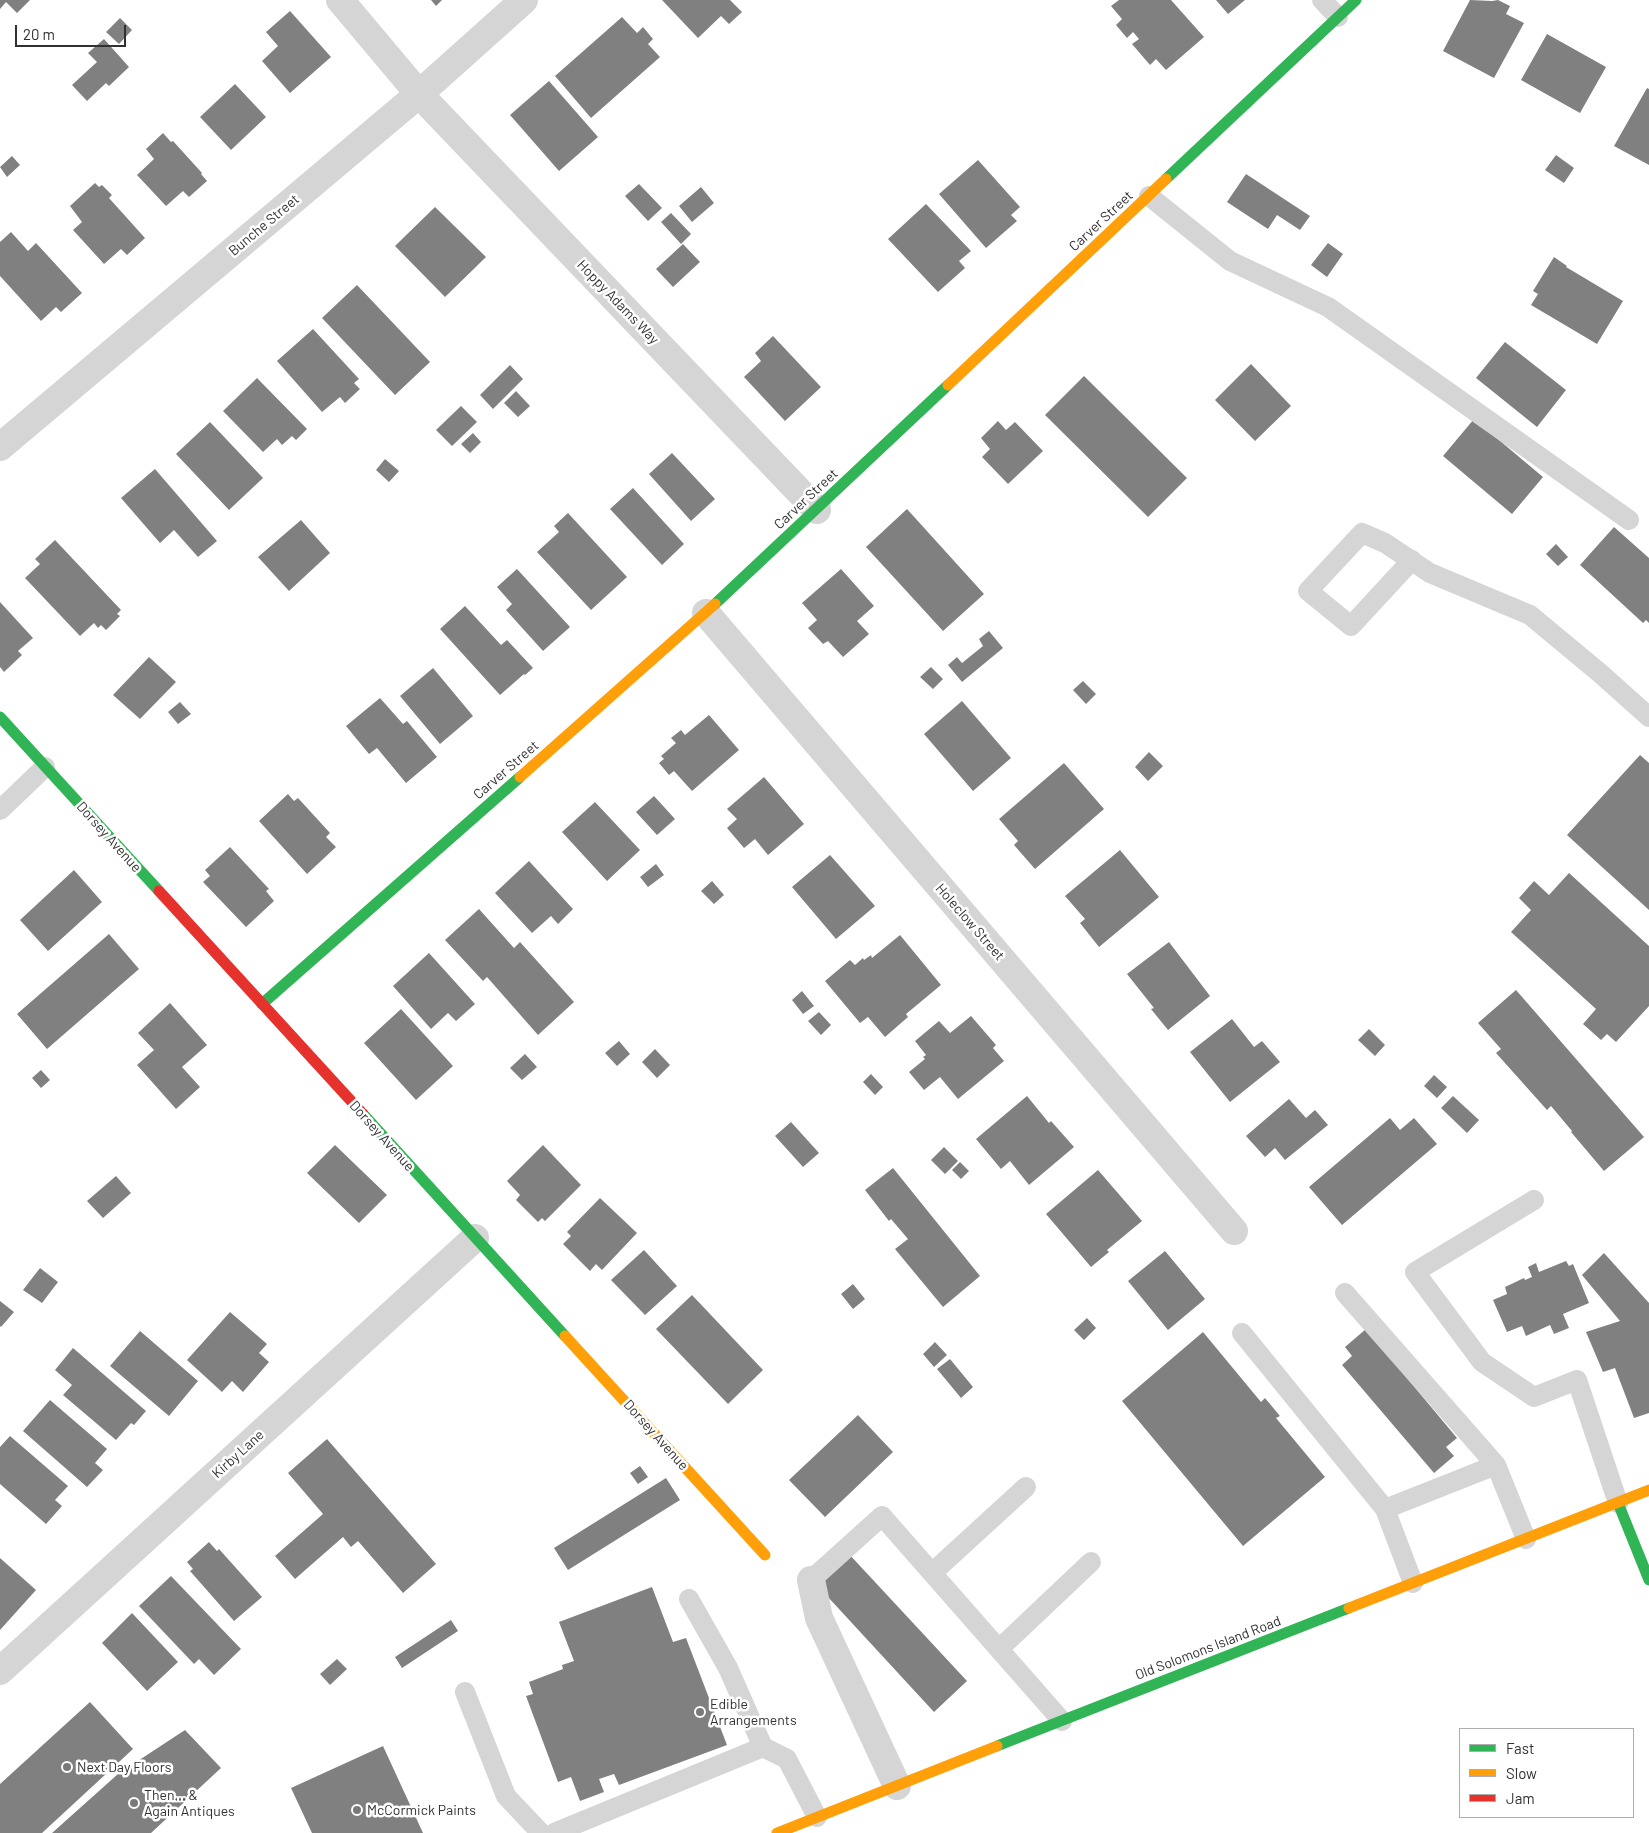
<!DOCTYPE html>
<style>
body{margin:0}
#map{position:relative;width:1649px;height:1833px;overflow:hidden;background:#fff;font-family:Barlow,sans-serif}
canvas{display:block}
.legend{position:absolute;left:1459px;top:1728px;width:175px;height:90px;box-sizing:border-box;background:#fff;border:1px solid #adadad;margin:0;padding:6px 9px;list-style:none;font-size:15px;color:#313131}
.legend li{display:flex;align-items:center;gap:10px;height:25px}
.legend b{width:25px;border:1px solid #adadad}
.scale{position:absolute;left:15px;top:25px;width:111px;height:22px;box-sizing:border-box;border:2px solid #313131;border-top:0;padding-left:6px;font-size:15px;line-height:18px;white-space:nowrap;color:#313131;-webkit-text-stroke:4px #fff;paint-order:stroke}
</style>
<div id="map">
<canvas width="1649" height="1833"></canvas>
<ul class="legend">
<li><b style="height:6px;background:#30b455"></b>Fast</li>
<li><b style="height:6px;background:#ff9f0a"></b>Slow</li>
<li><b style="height:6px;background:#e5322d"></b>Jam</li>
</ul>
<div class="scale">20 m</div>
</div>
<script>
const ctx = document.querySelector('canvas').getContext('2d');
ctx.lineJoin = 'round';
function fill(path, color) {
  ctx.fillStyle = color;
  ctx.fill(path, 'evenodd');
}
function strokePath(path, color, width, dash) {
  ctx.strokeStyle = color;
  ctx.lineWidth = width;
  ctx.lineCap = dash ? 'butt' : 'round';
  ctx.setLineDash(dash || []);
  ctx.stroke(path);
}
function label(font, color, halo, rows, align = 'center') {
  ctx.font = font + ' Barlow,sans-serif';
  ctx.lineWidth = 5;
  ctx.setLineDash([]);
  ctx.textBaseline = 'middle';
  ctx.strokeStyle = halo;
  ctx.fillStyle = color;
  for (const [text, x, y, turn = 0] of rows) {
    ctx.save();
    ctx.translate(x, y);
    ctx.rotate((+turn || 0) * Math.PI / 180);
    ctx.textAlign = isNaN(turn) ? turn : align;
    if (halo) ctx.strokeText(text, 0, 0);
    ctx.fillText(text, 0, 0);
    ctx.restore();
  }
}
const building = new Path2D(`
 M0 0H30L17 13 6 2 0 9Z
 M431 0H442L436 6Z
 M662 0H730L742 12 729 24 721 16 698 38Z
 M1119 0H1171L1204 37 1166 70 1156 59 1150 65 1132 44 1139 39 1133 32 1127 38 1116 25 1122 19 1111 6Z
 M1216 0H1245L1228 14Z
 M1470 0 1492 1 1498 0 1510 6 1506 14 1524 23 1494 78 1443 51Z
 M290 11 331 57 290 93 262 61 278 46 266 32Z
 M622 17 637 33 643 27 653 39 648 44 660 57 591 118 555 76Z
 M120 18 132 30 119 44 106 32Z
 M1547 34 1606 67 1580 113 1521 80Z
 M104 39 129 67 109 86 106 83 87 101 72 85 97 62 88 53Z
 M549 81 598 137 559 171 510 115Z
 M235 84 266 117 231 150 200 117Z
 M1647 88 1649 89V165L1614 146Z
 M163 133 171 142 173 141 202 173 201 174 207 181 189 197 183 191 166 206 137 175 154 159 146 149Z
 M1556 155 1574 168 1564 183 1545 170Z
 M12 156 20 165 7 177 0 167Z
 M978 160 1020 207 1011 215 1017 221 986 248 939 194Z
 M1246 174 1310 216 1300 230 1277 215 1268 229 1227 202Z
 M95 183 99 187 102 185 112 195 109 198 145 238 127 255 121 249 104 264 73 230 82 222 70 206Z
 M639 184 662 208 648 221 625 196Z
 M701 187 714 203 692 222 679 206Z
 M926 204 971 251 959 261 965 268 938 292 888 239Z
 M435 207 486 257 445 297 395 246Z
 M671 213 691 234 681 244 661 222Z
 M11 232 28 251 36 243 82 293 61 312 56 307 41 321 0 276V242Z
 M1328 243 1343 254 1327 277 1311 265Z
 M683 244 700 262 673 287 656 269Z
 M1554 257 1567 266 1566 267 1623 301 1597 344 1531 305 1538 294 1533 291Z
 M357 285 430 362 395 395 322 318Z
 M313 329 359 379 354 383 360 389 345 403 340 397 322 412 277 361Z
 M773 336 821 387 785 421 744 377 761 361 755 353Z
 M1505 342 1566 390 1537 427 1476 378Z
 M1251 364 1291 406 1255 441 1215 400Z
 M510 365 523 379 493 409 480 395Z
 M1084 376 1187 478 1148 517 1045 415Z
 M257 378 307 429 296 440 292 436 282 445 277 439 263 452 223 411Z
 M516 391 530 406 518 417 504 403Z
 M461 406 477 422 452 446 436 430Z
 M1474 419 1543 477 1512 514 1443 456Z
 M998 421 1006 430 1015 422 1043 451 1008 484 982 457 990 449 981 438Z
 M210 422 263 478 229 510 176 454Z
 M473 433 481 442 470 453 461 444Z
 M672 453 715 499 691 521 649 474Z
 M385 459 399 471 389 482 376 470Z
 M155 469 217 541 198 557 174 530 160 543 121 498Z
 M633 488 684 544 662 565 610 509Z
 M907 509 984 594 943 631 866 547Z
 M568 513 627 577 591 610 537 552 559 532 554 526Z
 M301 520 330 553 289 591 258 557Z
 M1614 527 1649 558V623L1646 620 1643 623 1580 565Z
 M55 540 121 610 117 614 120 616 106 630 101 625 98 628 94 623 80 636 25 578 40 564 35 559Z
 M1556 544 1568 557 1558 566 1546 554Z
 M517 569 570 627 543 651 506 610 512 604 497 587Z
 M841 569 874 606 857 621 869 634 843 657 828 641 823 644 808 628 817 620 802 603Z
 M0 602 33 638 18 651 22 655 4 672 0 667Z
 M465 606 501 645 507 640 533 668 525 675 524 674 500 695 440 629Z
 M989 631 1003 648 962 682 948 665 957 657 962 663 983 646 979 639Z
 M149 657 176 682 140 719 113 695Z
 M931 667 943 679 933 689 920 677Z
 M433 668 473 716 440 744 400 696Z
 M1083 681 1096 694 1086 704 1073 690Z
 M380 698 403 724 407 721 437 757 406 783 377 748 369 754 346 726Z
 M962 701 1011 758 973 791 924 734Z
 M180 702 191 714 178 724 168 712Z
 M709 715 739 750 692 791 674 771 669 775 659 763 664 759 661 756 676 743 671 738 681 730 685 735Z
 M1149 752 1163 766 1148 781 1135 767Z
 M1640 755 1649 763V910L1567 835Z
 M1064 763 1104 809 1035 869 1014 845 1018 841 999 819Z
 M764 777 804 824 768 855 755 839 744 848 727 828 737 819 727 809Z
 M288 794 294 801 298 798 330 833 326 837 336 847 307 874 259 821Z
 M654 796 675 819 657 835 636 812Z
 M595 802 640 850 607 881 562 832Z
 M230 847 269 889 266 891 274 901 246 927 203 882 210 876 205 870Z
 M1120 850 1159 897 1099 947 1080 923 1085 919 1065 896Z
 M830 855 875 906 836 939 792 887Z
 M529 861 573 909 558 924 551 916 532 933 495 893Z
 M656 864 664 875 648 887 640 877Z
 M74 870 102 902 48 951 20 920Z
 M1569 873 1649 946V1006L1616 1042 1607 1034 1601 1040 1583 1024 1596 1009 1511 932 1531 910 1519 898 1534 881 1549 895Z
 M712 881 724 895 714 904 701 891Z
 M479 909 514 948 520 942 574 1002 538 1035 487 977 483 981 445 940Z
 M109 934 139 969 47 1049 17 1014Z
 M900 935 941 985 906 1014 908 1017 885 1037 868 1017 860 1023 825 981 850 960 855 965 863 958 864 960 871 955 872 958Z
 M1169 942 1210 996 1168 1030 1151 1009 1154 1008 1127 974Z
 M429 953 475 1004 456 1021 448 1013 431 1029 393 986Z
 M1516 990 1644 1137 1604 1171 1571 1132 1572 1131 1551 1106 1547 1110 1496 1053 1501 1049 1478 1023Z
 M802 991 814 1006 803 1014 792 1000Z
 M170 1003 207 1045 182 1067 200 1087 176 1109 137 1065 154 1050 138 1033Z
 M401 1009 453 1066 416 1100 364 1043Z
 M819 1012 831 1025 821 1035 808 1021Z
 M971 1016 996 1045 993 1048 1004 1061 958 1099 940 1077 924 1090 909 1072 925 1059 923 1057 926 1055 915 1041 939 1021 950 1033Z
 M1232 1019 1254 1047 1262 1041 1280 1062 1230 1102 1190 1052Z
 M1369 1029 1385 1045 1375 1056 1358 1040Z
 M619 1041 630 1054 617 1066 605 1053Z
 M655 1049 670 1065 657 1078 642 1062Z
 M525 1054 537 1067 522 1080 510 1068Z
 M41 1070 50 1080 41 1088 32 1078Z
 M871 1074 883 1087 875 1095 863 1082Z
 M1434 1075 1447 1087 1437 1098 1424 1086Z
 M1027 1096 1049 1123 1051 1121 1074 1147 1029 1185 1010 1161 1001 1169 976 1139Z
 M1453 1096 1479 1120 1467 1133 1441 1108Z
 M1289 1099 1306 1118 1315 1110 1328 1125 1285 1160 1275 1148 1265 1157 1246 1136Z
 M1390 1118 1400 1130 1414 1118 1437 1144 1342 1225 1309 1187Z
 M791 1122 819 1153 803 1167 775 1136Z
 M335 1145 387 1195 359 1223 307 1173Z
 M543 1145 581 1185 545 1221 542 1218 538 1222 516 1200 520 1195 507 1181Z
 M944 1147 958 1161 945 1174 931 1160Z
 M960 1162 969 1171 961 1179 952 1170Z
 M893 1168 980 1276 943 1307 895 1249 908 1239 891 1219 889 1221 865 1190Z
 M1098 1170 1142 1221 1107 1250 1109 1252 1091 1267 1046 1214Z
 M116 1176 131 1193 103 1218 87 1201Z
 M600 1198 637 1233 602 1270 596 1264 590 1271 563 1244 571 1236 567 1232Z
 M644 1250 677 1286 645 1315 611 1280Z
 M1165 1251 1205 1299 1168 1330 1128 1281Z
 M1604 1253 1649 1303V1413L1634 1418 1615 1368 1603 1372 1586 1332 1620 1321 1582 1275Z
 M1566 1261 1569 1266 1573 1264 1589 1303 1563 1314 1569 1328 1554 1334 1550 1325 1526 1336 1522 1326 1507 1332 1493 1300 1507 1294 1505 1287 1524 1278 1525 1280 1532 1277 1528 1267 1536 1263 1539 1272Z
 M40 1268 58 1282 42 1303 23 1290Z
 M853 1284 865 1299 853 1309 841 1294Z
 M692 1295 763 1370 728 1404 656 1329Z
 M0 1301 14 1312 1 1327 0 1326Z
 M230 1312 267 1344 259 1353 269 1362 243 1392 232 1381 222 1392 187 1360Z
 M1087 1318 1096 1328 1084 1340 1074 1330Z
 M1366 1329 1457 1438 1446 1447 1454 1456 1434 1473 1342 1365 1352 1356 1345 1347Z
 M140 1331 198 1381 169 1416 110 1366Z
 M1203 1332 1261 1402 1265 1398 1280 1416 1276 1418 1325 1477 1243 1546 1122 1401Z
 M935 1342 947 1355 934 1367 923 1354Z
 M73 1348 146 1411 134 1425 131 1423 116 1440 63 1395 72 1385 55 1370Z
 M950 1359 973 1387 961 1398 937 1369Z
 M50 1400 107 1449 95 1463 103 1470 87 1487 23 1431Z
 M858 1415 893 1452 825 1517 789 1480Z
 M10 1436 68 1486 55 1500 62 1506 46 1524 0 1484V1447Z
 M327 1439 436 1564 403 1593 358 1541 351 1547 343 1537 295 1579 275 1556 323 1514 288 1473Z
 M640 1466 648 1477 638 1484 630 1473Z
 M666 1478 680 1500 568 1570 554 1548Z
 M209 1542 217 1551 219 1549 262 1597 234 1621 190 1571 193 1569 187 1562Z
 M848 1553 967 1681 934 1712 815 1583Z
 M0 1558 36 1590 0 1630Z
 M171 1576 241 1649 214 1675 199 1659 194 1664 139 1606Z
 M652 1587 673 1642 686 1638 727 1745 619 1785 614 1774 599 1779 604 1792 580 1801 571 1777 558 1782 526 1696 533 1694 529 1682 563 1669 562 1665 574 1661 559 1622Z
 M132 1613 178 1662 147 1691 102 1643Z
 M451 1620 458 1631 402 1668 395 1657Z
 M337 1659 347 1669 330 1685 320 1674Z
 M90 1702 133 1749 42 1833H0V1784Z
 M185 1730 221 1768 151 1833H52L118 1774Z
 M383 1746 423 1833H312L291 1788Z`);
const lane = new Path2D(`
 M1322 0 1338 17
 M1149 196 1230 261 1328 307 1629 520
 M1412 560 1351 626 1308 591 1362 533 1385 543 1430 573 1530 615 1601 674 1649 717
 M0 810 45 767
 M1534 1200 1415 1272 1482 1362 1534 1397 1577 1380 1618 1503
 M1345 1293 1496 1465
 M1242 1333 1385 1509
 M932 1573 1026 1487
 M811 1580 882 1516 1062 1721
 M1413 1583 1385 1509 1496 1465 1526 1539
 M689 1599 728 1668 763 1747
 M999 1649 1091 1562
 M465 1692 506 1796 541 1833
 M554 1833 763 1747 787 1759 817 1817`);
const street = new Path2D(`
 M340 0 419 94 817 510
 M0 447 419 94 524 0
 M706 613 1234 1231
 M811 1580 819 1618 897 1786
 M0 1671 475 1238`);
const fast = new Path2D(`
 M1166 179 1356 0
 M715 604 948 385
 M0 717 159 891
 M262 1004 520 777
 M363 1114 565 1336
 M1618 1503 1649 1580
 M997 1746 1349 1608`);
const slow = new Path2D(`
 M948 385 1166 179
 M520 777 715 604
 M565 1336 765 1555
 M1349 1608 1649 1490
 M777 1833 997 1746`);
const jam = new Path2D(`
 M159 891 363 1114`);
const markers = [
 [700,1712,5,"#797979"],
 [67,1767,5,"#797979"],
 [134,1803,5,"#797979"],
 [357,1810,5,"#797979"]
];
const streetNames = [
 ["Carver Street",1101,221,-43],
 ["Bunche Street",264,225,-40],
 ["Hoppy Adams Way",618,302,46],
 ["Carver Street",806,499,-43],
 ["Carver Street",506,770,-41],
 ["Dorsey Avenue",109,837,48],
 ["Holeclow Street",970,922,49],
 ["Dorsey Avenue",382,1136,48],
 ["Dorsey Avenue",656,1435,48],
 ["Kirby Lane",238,1454,-42],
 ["Old Solomons Island Road",1208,1648,-21]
];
const poiNames = [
 ["Edible",710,1704],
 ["Arrangements",710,1720],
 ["Next Day Floors",77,1767],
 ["Then... &",144,1795],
 ["Again Antiques",144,1811],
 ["McCormick Paints",367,1810]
];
fill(building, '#808080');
strokePath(lane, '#d5d5d5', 20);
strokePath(street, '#d5d5d5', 28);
strokePath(fast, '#30b455', 11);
strokePath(slow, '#ff9f0a', 11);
strokePath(jam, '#e5322d', 11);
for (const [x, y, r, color] of markers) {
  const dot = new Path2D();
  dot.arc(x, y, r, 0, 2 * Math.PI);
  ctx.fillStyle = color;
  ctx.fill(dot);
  strokePath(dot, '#fff', 2);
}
label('14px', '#313131', '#fff', streetNames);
label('14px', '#313131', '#fff', poiNames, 'left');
</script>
